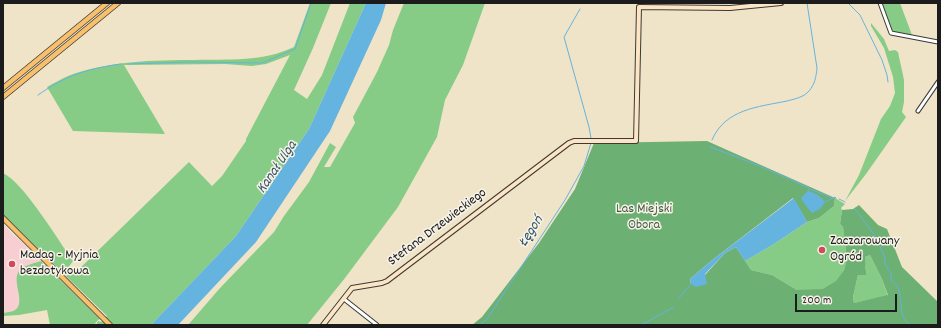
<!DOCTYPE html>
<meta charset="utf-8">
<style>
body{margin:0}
#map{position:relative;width:941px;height:328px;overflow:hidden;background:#efe4c8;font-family:Dekko,sans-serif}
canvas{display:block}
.frame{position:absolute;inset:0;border:4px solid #1c1c1c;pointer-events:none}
.scale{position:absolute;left:795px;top:294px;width:102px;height:18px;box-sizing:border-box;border:2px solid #1c1c1c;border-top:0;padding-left:5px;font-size:12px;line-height:14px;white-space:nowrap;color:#1c1c1c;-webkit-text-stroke:3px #f7f3e8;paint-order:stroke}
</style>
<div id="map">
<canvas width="941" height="328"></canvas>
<div class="frame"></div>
<div class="scale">200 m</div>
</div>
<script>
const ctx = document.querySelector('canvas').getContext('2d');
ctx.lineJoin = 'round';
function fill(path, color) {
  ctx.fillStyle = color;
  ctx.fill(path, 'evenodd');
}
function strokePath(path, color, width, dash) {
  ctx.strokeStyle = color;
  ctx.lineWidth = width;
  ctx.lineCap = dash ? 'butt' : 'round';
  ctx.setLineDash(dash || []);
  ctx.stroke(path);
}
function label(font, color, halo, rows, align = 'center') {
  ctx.font = font + ' Dekko,sans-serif';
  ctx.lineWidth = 3;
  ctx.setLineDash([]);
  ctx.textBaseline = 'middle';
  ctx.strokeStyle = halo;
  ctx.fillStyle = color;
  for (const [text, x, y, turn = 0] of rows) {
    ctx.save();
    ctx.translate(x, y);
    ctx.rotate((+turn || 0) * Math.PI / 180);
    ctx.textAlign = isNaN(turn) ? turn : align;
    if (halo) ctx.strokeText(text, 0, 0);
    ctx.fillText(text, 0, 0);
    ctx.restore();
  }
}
const built = new Path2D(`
 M3 223 12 234 19 239 41 261 21 269 17 283 19 302 18 307 15 310 3 313Z`);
const green = new Path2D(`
 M310 3H331L313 48 294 90 307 99 322 75 350 3H366L309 129 236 236 151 325H96L98 321 101 322 107 316 3 215V173C24 183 58 240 73 261L68 268 75 273 189 162 212 186 222 176 246 141V139L290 55 266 64 252 66 225 64 124 65 165 134 73 131 47 87C54 83 61 79 68 76 108 61 153 60 195 60 229 59 263 62 294 47Z
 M404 3H485L463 65 445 100 437 137 398 207 345 278 307 325H188L220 288 274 232 284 216 309 182 330 143 336 147 324 167H330L355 123 353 117 377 72 389 45 393 30Z
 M882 3H900L912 35 892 31Z
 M871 23 884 39 889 51 895 50 898 52 904 80V102L902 112 906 117 866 174 845 201 859 175 881 119 890 106 895 93 893 77 884 48 871 26Z
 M835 198 845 204 841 208 842 210 840 224 843 227 847 259 844 270 836 282 823 290H797L772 275 751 270 745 261 774 244 807 222 819 218 834 206Z
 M870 255 882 279 888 296 854 303 853 297 858 275 866 269 865 264V257Z
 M41 261 100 319 98 320 94 325H50L47 310 19 315 3 316V313C6 312 12 312 15 310 27 303 9 278 21 269 26 265 35 263 41 261Z`);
const forest = new Path2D(`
 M707 141 835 198 834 206 819 218 807 222 793 198 711 261 690 279 691 284 705 275 725 253 736 247 751 270 772 275 797 290 823 289 836 281 844 270 847 259 843 227 840 224 842 210 853 209 859 205 878 225 887 229 902 267 938 302V325H472L482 317 539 243 575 189 594 143ZM870 255 882 279 888 295 854 303 853 297 858 275H866L865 257Z`);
const water = new Path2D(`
 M366 3H386L381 20 330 131 256 242 178 325H151L236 236 309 129Z
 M808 191C815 193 821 196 825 202L820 209 812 213 806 206 801 198Z
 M794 198 807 222 774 244 745 261 736 247 725 253 705 274 707 284 696 287 691 284 690 279 711 261Z`);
const stream = new Path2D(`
 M848 3 860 15 882 60 887 75 888 82
 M580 9 564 37 589 127 591 138
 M128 64 189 62 262 63 295 49 311 3
 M38 95C67 75 86 69 121 64
 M712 140C725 109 758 107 787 101 795 99 804 97 809 91 815 84 816 77 817 68L807 3
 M710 147C744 159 777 173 809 188L808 191
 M810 189 833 198
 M839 199 845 202
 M825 202 835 197 836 198
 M855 209 876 237 885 258V264L891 273V280C909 293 893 316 911 325
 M679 298 691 284
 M480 325 487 319 565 200 584 166 591 143
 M641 325 674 307`);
const street = new Path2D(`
 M880 3 891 33 938 42
 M918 111 938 82
 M344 299 377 325`);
const secondary = new Path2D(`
 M323 325 352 288 382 283 387 281 569 143 574 141H636L639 7 730 8 781 3`);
const primary = new Path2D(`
 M3 88 107 3
 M3 97 118 3
 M3 218 110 325`);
const markers = [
 [822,250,4,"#d1495b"],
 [12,264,4,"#d1495b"]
];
const parkNames = [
 ["Las Miejski",644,210],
 ["Obora",644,226]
];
const streetNames = [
 ["Stefana Drzewieckiego",438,228,-37]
];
const poiNames = [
 ["Zaczarowany",830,242],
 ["Ogród",830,258],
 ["Madag - Myjnia",20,256],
 ["bezdotykowa",20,272]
];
const waterNames = [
 ["Kanał Ulga",278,168,-56],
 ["Łęgoń",532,232,-57]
];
fill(built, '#f7cfd3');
fill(green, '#87cc86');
fill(forest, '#6db073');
fill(water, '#65b3df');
strokePath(stream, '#65b3df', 1);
strokePath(street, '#3c3a36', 5);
strokePath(secondary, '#3c3a36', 6);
strokePath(primary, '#3c3a36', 6);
strokePath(street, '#fff', 3);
strokePath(secondary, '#fce5c4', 4);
strokePath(primary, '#f8bf6c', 4.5);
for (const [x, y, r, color] of markers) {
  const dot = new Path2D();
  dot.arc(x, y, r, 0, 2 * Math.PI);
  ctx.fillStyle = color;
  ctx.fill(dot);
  strokePath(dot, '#f7f3e8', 1.5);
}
label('14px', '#415a41', '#f7f3e8', parkNames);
label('14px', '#1c1c1c', '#f7f3e8', streetNames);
label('14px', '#1c1c1c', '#f7f3e8', poiNames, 'left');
label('italic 15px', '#39586a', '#f7f3e8', waterNames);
</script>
